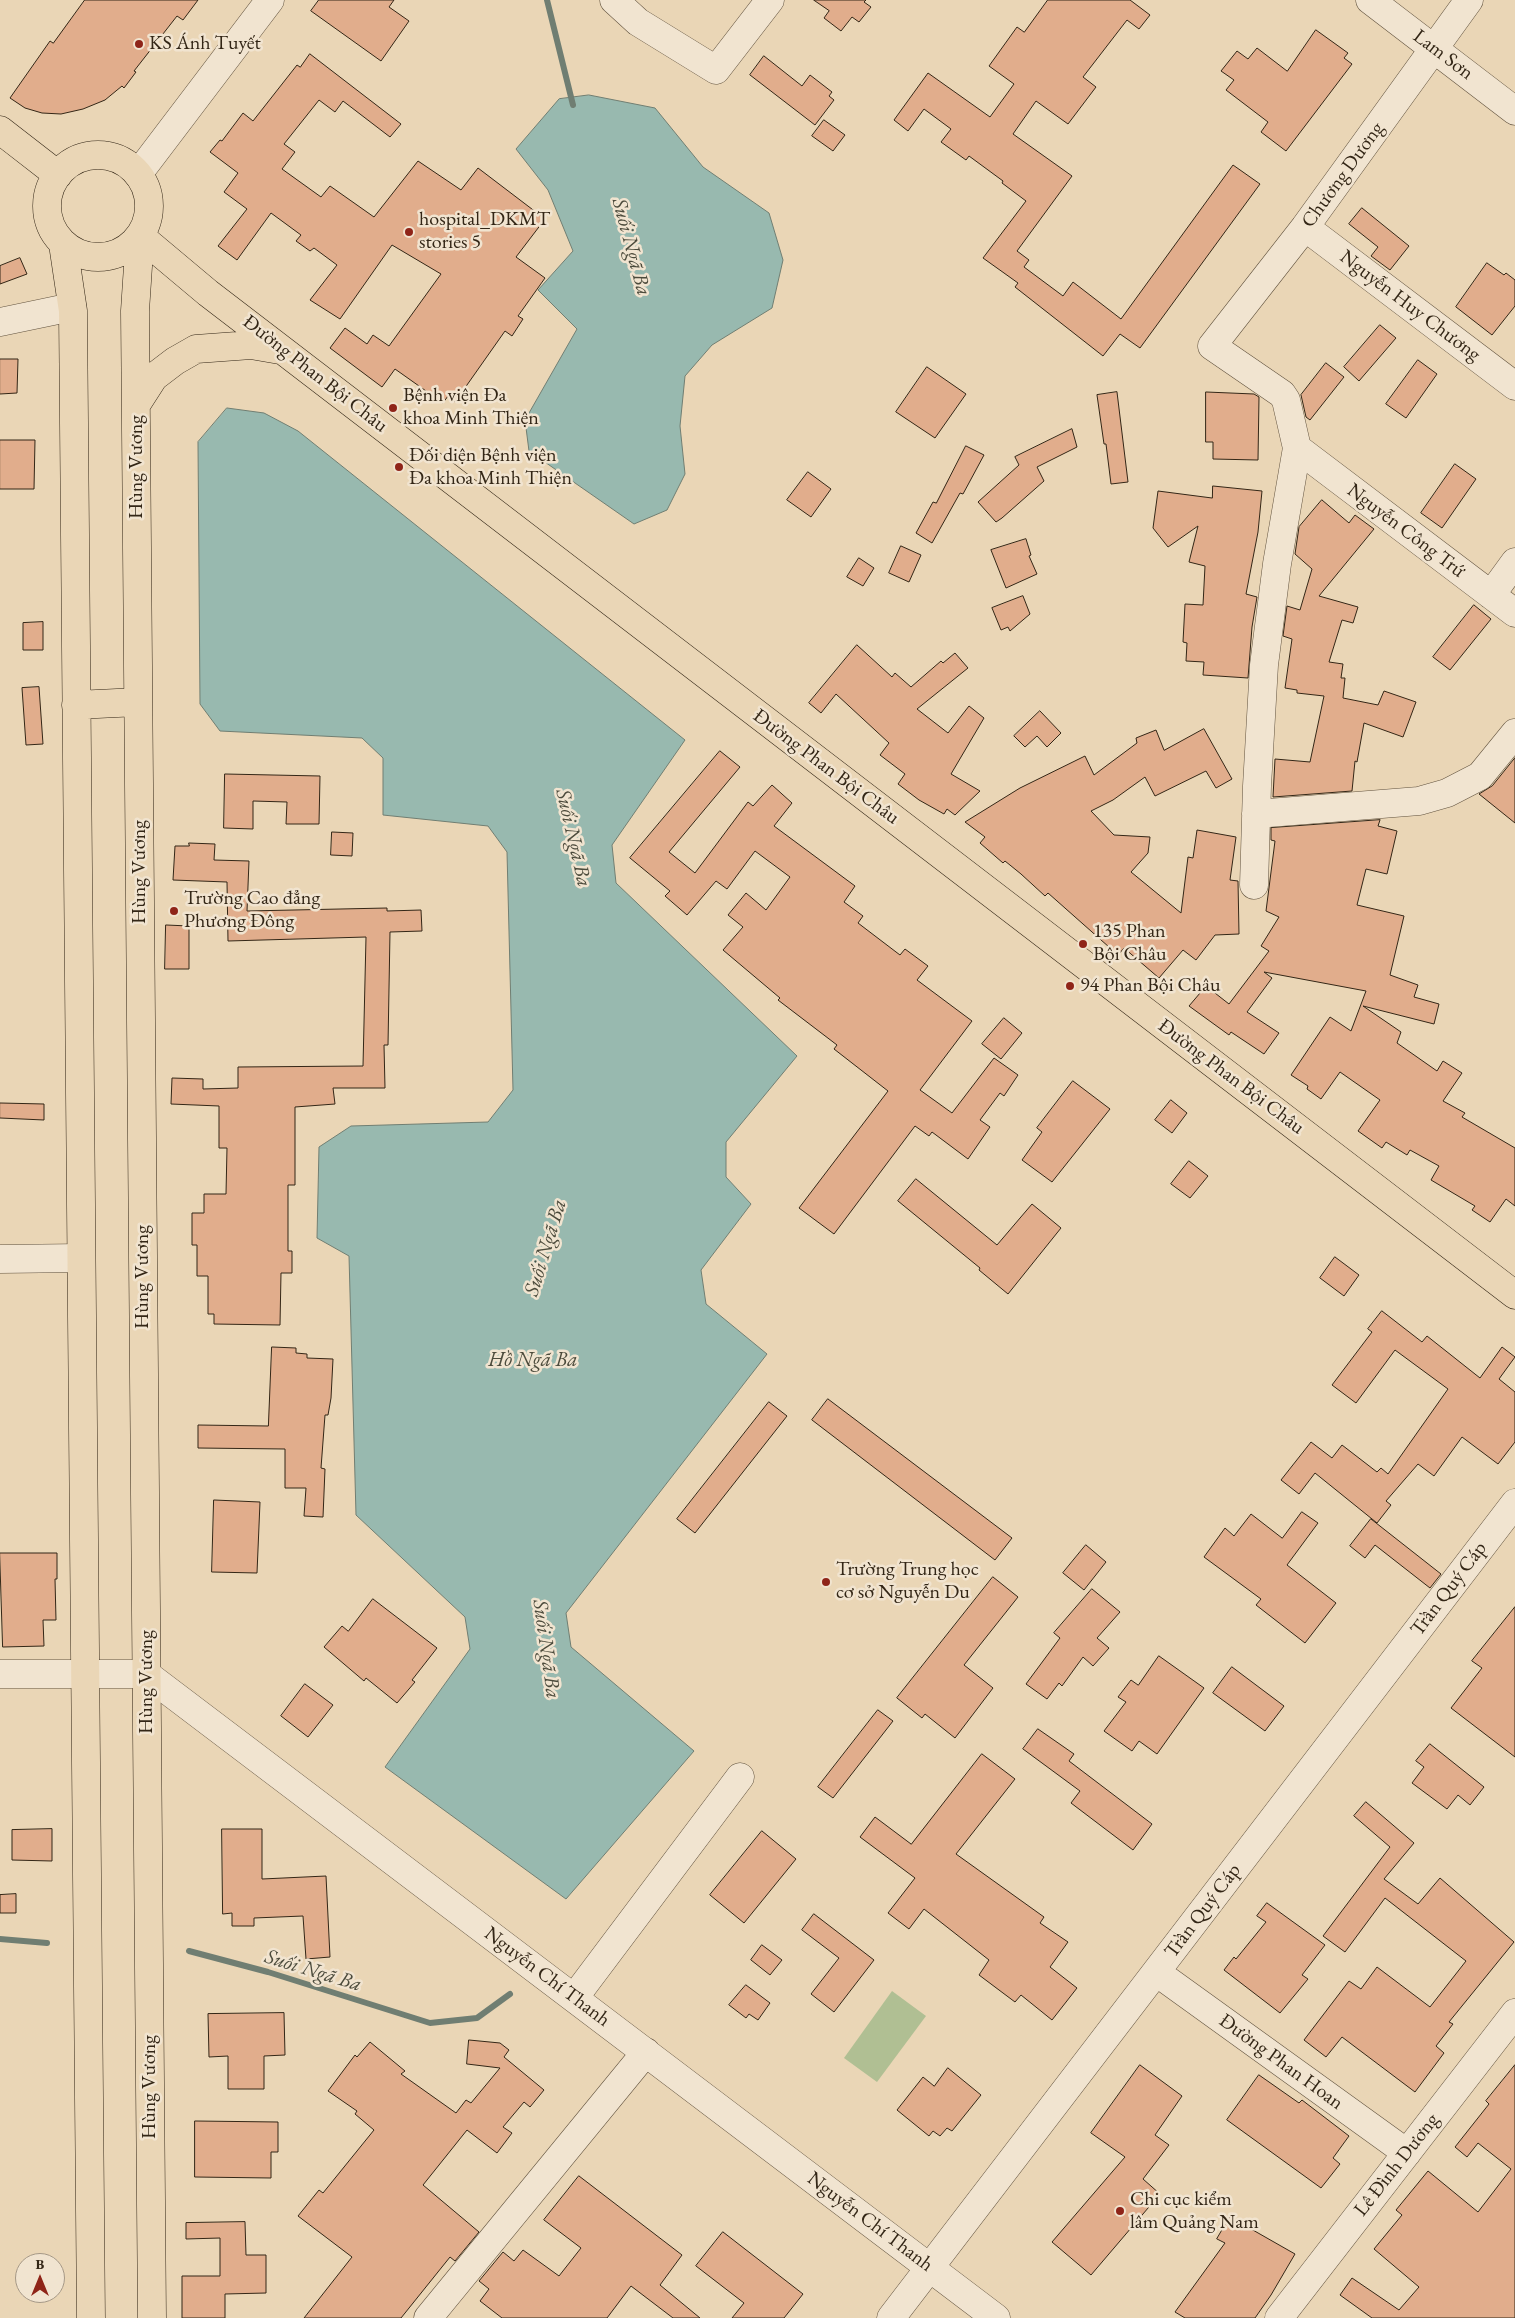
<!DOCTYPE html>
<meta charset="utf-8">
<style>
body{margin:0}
#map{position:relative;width:1515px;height:2318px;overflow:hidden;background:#ead6b6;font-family:"EB Garamond",serif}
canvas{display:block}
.north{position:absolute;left:15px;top:2253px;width:50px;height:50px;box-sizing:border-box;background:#f1e4d0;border:1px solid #a59886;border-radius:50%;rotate:0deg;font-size:14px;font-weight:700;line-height:20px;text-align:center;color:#332616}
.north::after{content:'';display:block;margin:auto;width:18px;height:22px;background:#8f2418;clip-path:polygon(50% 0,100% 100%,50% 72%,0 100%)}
</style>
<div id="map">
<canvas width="1515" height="2318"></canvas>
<div class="north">B</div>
</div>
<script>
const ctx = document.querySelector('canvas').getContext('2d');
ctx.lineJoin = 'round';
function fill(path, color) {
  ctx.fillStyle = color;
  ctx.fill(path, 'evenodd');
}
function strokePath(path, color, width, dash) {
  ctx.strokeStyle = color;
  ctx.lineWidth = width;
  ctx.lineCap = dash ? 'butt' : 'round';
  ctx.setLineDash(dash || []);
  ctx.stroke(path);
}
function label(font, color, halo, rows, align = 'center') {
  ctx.font = font + ' "EB Garamond",serif';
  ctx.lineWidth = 5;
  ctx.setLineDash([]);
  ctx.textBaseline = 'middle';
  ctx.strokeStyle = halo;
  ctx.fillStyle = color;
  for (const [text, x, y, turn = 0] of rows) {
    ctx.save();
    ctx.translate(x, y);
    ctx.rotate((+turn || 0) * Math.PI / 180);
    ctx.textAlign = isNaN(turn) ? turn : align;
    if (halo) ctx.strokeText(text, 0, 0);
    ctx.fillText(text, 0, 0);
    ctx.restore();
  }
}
const green = new Path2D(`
 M892 1991 926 2016 877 2082 844 2058Z`);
const water = new Path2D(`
 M589 95 655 108 703 167 769 213 783 260 772 308 712 345 685 376 680 426 685 474 667 510 634 524 529 451 525 420 577 329 538 290 573 251 548 190 516 149 559 99Z
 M227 408 264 413 298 431 685 740 612 845 616 883 797 1056 726 1142V1177L751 1204 701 1270 706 1304 767 1354 566 1613 571 1647 694 1751 566 1899 385 1767 470 1649 465 1617 356 1515 349 1256 317 1238 319 1147 351 1126 488 1122 513 1090 507 852 488 826 383 815V758L362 738 220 731 200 704 198 442Z`);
const stream = new Path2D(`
 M547 0 573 105
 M0 1939 47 1943
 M189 1951 268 1972 430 2023 477 2018 510 1994`);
const building = new Path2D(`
 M85 0H198L183 20 177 16 134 71 136 72 124 88 122 86 105 100 83 109 61 114 42 113 25 108 10 98 50 41 53 43Z
 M319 0H394L389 7 409 21 381 61 311 11Z
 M814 0H866L864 2 871 7 859 22 852 17 841 31 824 18 829 11Z
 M1048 0H1130L1150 15 1139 29 1127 20 1083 77 1096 87 1068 124 1036 101 1013 134 1072 176 1017 251 1029 260 1024 267 1063 296 1073 282 1121 319 1233 165 1260 184 1140 348 1120 334 1103 356 1015 287 1018 283 983 258 1026 201 1002 183 1003 181 969 156 966 160 941 142 951 129 924 109 908 131 894 120 928 73 990 117 1014 84 989 66 1017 27 1024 32Z
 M1316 30 1348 53 1344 58 1352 64 1286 151 1261 132 1268 122 1226 90 1234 80 1221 71 1237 51 1248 59 1257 48 1287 71Z
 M310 54 401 124 390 137 343 101 335 112 319 100 284 144 295 152 282 169 321 197 330 186 374 217 418 161 461 190 478 168 545 219 516 257 545 278 518 316 523 319 512 336 505 331 455 402 448 396 443 403 395 369 382 387 330 348 345 328 367 344 373 335 389 346 441 274 392 245 340 319 310 300 337 265 314 248 310 251 296 241 301 235 271 213 237 260 218 246 247 209 224 192 238 173 210 152 220 140 222 141 243 113 253 121 297 65 300 67Z
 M764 56 802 86 810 75 832 92 829 96 834 100 815 125 750 75Z
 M824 120 845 135 833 151 812 136Z
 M1362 208 1409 246 1390 270 1371 256 1378 247 1349 224Z
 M20 258 27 274 0 284V266Z
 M1487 263 1504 275 1506 273 1515 280V306L1492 335 1456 307Z
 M1380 325 1396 338 1359 381 1344 367Z
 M0 359H18L17 393 0 394Z
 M1418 360 1437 374 1406 418 1386 404Z
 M1326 363 1344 377 1310 420 1306 417 1301 395Z
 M927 367 966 394 935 438 896 412Z
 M1117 392 1128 482 1111 484 1106 444H1104L1097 395Z
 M1206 392 1254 394 1259 397 1258 460 1213 459V442H1206Z
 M1072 429 1077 447 1037 467 1044 481 1002 518 996 522 978 502 1019 465 1015 457Z
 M0 440H35L34 489H0Z
 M966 446 984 455 963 494 960 493 932 543 916 533 933 502 936 503Z
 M1455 464 1476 479 1442 528 1421 513Z
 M808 472 831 489 811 517 787 500Z
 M1213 486 1262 491 1258 532 1246 594 1257 597 1252 627 1248 678 1203 675 1204 662 1186 661 1187 643 1183 642 1185 604 1203 605 1205 566 1189 562 1198 526 1168 547 1153 528 1158 491 1212 498Z
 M1322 500 1349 523 1355 515 1374 529 1319 596 1358 607 1353 623 1342 620 1329 662 1343 664 1341 678H1345L1343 698 1378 705 1384 691 1416 702 1403 737 1364 723 1357 762 1355 761 1352 791 1273 797 1275 759 1310 762 1324 696 1297 693V690L1285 688 1292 639 1283 636 1287 606 1300 610 1312 569 1295 554 1299 527Z
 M1026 539 1031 555 1029 556 1037 574 1006 588 991 550Z
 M901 546 921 555 909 582 889 573Z
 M859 558 874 568 863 586 847 577Z
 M1023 596 1030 614 1010 631 1008 627 1001 630 992 608Z
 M1474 605 1491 619 1450 670 1433 657Z
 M43 622V650H23V623Z
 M857 645 892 677 895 673 911 687 941 661 943 663 955 653 968 668 917 709 948 733 969 706 984 718 951 774 980 791 955 815 947 809 944 814 919 800 898 784 905 774 880 755 889 743 836 694 821 713 809 703Z
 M39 687 43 744 26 745 22 688Z
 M1040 711 1061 733 1047 747 1037 736 1025 747 1014 736Z
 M1204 729 1232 779 1216 788 1206 771 1155 796 1145 777 1113 800 1091 811 1114 835 1150 837 1148 853 1131 872 1181 913 1188 857 1193 858 1197 830 1236 837 1230 880 1238 881 1239 934 1215 935 1196 960 1183 950 1159 978 1124 948 1118 955 1048 893 1045 896 1021 874 1005 861 1003 863 980 843 985 837 965 822 1020 788 1085 756 1094 775 1137 743 1136 738 1156 730 1164 750Z
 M720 751 740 767 669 852 695 873 748 802 753 806 772 785 792 803 774 826 855 886 844 902 863 916 858 923 900 955 905 949 928 966 917 980 972 1021 920 1090 952 1113 994 1058 1018 1075 1004 1096 1000 1093 980 1120 990 1127 968 1159 932 1132 929 1136 915 1126 834 1234 799 1208 888 1091 834 1049 837 1045 778 1000 780 998 723 950 743 927 728 915 746 893 766 910 790 877 755 851 727 889 716 881 687 915 665 896 670 891 630 858Z
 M1515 758V823L1479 794 1492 786Z
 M225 774 320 776 319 824H286L287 802 253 801V829L224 828Z
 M1380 820 1378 826 1397 831 1387 874 1366 869 1357 905 1404 916 1390 975 1418 985 1414 997 1439 1004 1434 1024 1363 1006 1401 1032 1397 1043 1437 1071 1443 1061 1462 1073 1443 1101 1465 1113 1462 1117 1515 1148V1206L1506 1199 1490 1222 1472 1210 1475 1206 1431 1180 1439 1166 1410 1150 1407 1155 1386 1142 1382 1148 1358 1131 1380 1100 1340 1072 1321 1099 1307 1089 1308 1086 1291 1075 1330 1017 1351 1031 1366 991 1264 972 1272 978 1247 1012 1279 1033 1264 1054 1231 1032 1229 1035 1189 1006 1206 986 1229 1004 1269 951 1261 946 1279 917 1266 911 1275 841 1271 840V828Z
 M332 832 353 833 352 856 331 855Z
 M189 843 215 844 214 860 249 861 247 911 387 908V911L421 910 422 931 390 932 388 1045H384L385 1088H333L335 1104 295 1107V1185H288V1251H292V1273H281L280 1325 214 1324V1314H208V1276H197V1245H192V1213H204V1194H226L227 1148H219V1106L171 1104 172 1078 203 1079V1089L238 1088V1067L363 1066 366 937 228 941 227 882 173 880 175 846H189Z
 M166 925 189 926V969H165Z
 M1004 1018 1022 1033 1001 1059 982 1044Z
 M1073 1081 1110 1109 1052 1182 1022 1160 1042 1132 1037 1128Z
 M1171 1100 1187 1113 1172 1133 1155 1120Z
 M0 1103 44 1104V1120L0 1118Z
 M1189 1161 1208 1176 1190 1198 1171 1184Z
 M916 1179 997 1245 1032 1204 1061 1228 1008 1294 979 1270 980 1268 898 1201Z
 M1335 1257 1359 1275 1344 1296 1320 1278Z
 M1382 1311 1422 1342 1427 1336 1480 1378 1502 1347 1515 1357 1499 1379 1515 1392V1442L1498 1464 1462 1437 1434 1476 1418 1464 1386 1501 1391 1505 1377 1523 1315 1473 1299 1494 1281 1480 1311 1442 1332 1458 1342 1445 1377 1472 1381 1468 1388 1474 1448 1389 1395 1350 1356 1403 1332 1385 1372 1332 1368 1329Z
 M272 1347 296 1348V1353L307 1354V1358L333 1359 331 1398 328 1415H325L321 1468 325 1469 323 1517 304 1516 306 1488H285V1449L198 1448V1425L268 1426Z
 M828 1399 1012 1538 995 1560 812 1420Z
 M769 1402 787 1416 695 1533 677 1519Z
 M214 1500 260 1502 257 1573 212 1572Z
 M1302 1512 1318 1523 1287 1565 1336 1603 1305 1643 1256 1605 1261 1599 1204 1557 1225 1528 1234 1536 1251 1514 1282 1538Z
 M1371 1519 1441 1574 1430 1588 1375 1545 1365 1558 1350 1546Z
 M1086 1545 1106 1562 1084 1590 1063 1573Z
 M0 1553H57V1579H55L56 1620H43L44 1646 3 1647Z
 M993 1577 1018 1597 964 1665 993 1688 955 1738 925 1714 922 1718 897 1698Z
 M1092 1589 1120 1612 1097 1638 1109 1648 1093 1666 1083 1657 1062 1686 1059 1683 1047 1699 1026 1684 1060 1638 1054 1633Z
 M373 1599 437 1648 412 1680 415 1682 397 1703 366 1678 364 1681 324 1647 342 1626 348 1631Z
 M1515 1607V1757L1451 1708 1482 1668 1472 1661Z
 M1159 1656 1204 1688 1157 1754 1139 1741 1132 1751 1104 1731 1126 1702 1118 1697 1131 1680 1138 1685Z
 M1232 1667 1284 1706 1265 1731 1213 1693Z
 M305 1684 333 1705 308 1737 281 1716Z
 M878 1710 893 1721 833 1798 818 1787Z
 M1038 1729 1074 1754 1069 1761 1152 1824 1133 1850 1071 1803 1080 1791 1023 1749Z
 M1430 1744 1484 1787 1470 1805 1458 1795 1447 1809 1412 1783 1424 1767 1416 1761Z
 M982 1754 1015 1779 956 1854 1044 1917 1040 1923 1068 1942 1050 1967 1077 1988 1052 2020 1021 1995 1015 2002 979 1975 989 1960 924 1909 909 1929 888 1913 915 1878 860 1837 875 1817 911 1844Z
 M1366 1802 1414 1843 1384 1879 1418 1904 1440 1878 1514 1942 1449 2022 1453 2024 1436 2046 1444 2053 1415 2092 1342 2037 1326 2057 1304 2040 1349 1981 1361 1989 1377 1967 1430 2007 1466 1961 1385 1898 1345 1952 1323 1936 1390 1847 1354 1816Z
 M52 1829V1861L12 1860V1830Z
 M222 1829H262V1879L326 1876 330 1957 306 1959 303 1916 254 1918V1926H232V1913L223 1914Z
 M762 1831 796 1859 744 1923 710 1895Z
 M16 1894V1913H0V1895Z
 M1267 1903 1325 1945 1302 1975 1308 1979 1280 2013 1224 1970 1234 1957 1236 1959 1266 1922 1257 1916Z
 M814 1914 874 1960 834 2012 811 1994 839 1958 802 1930Z
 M762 1945 782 1960 770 1975 751 1960Z
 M746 1985 770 2003 758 2020 749 2014 746 2018 729 2005Z
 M284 2013 285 2055 264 2056V2089H228V2056L209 2057 208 2014Z
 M469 2040 500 2043 509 2050 504 2057 544 2090 530 2107 524 2102 503 2127 512 2133 497 2153 467 2130 423 2185 479 2232 455 2261 450 2257 401 2318H304L352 2257 298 2216 319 2190 323 2193 374 2130 355 2114 357 2111 328 2091 355 2055 357 2057 370 2042 405 2071 401 2074 456 2113 466 2100 471 2103 500 2068 467 2064Z
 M1140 2065 1182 2096 1155 2135 1169 2145 1143 2179 1160 2194 1091 2275 1052 2242 1125 2157 1091 2133Z
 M1515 2065V2318H1372L1340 2295 1352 2278 1399 2310 1419 2287 1374 2249 1402 2215 1396 2210 1428 2171 1478 2212 1511 2169 1478 2143 1467 2157 1455 2147 1489 2104 1486 2101Z
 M948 2068 981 2095 952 2131 947 2128 940 2136 933 2131 929 2136 897 2110 923 2077 934 2086Z
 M1259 2075 1299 2103 1302 2100 1349 2136 1333 2158 1340 2164 1321 2188 1227 2120Z
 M195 2121 278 2122V2152H271V2178L195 2177Z
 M579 2176 682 2255 660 2285 700 2318H673L631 2286 607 2318H502L480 2301 489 2289 479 2281 503 2252 514 2261 523 2250 559 2276 581 2248 544 2220Z
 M1230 2217 1295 2254 1271 2295 1255 2318H1185L1175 2312 1225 2243 1217 2239Z
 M245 2222 246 2255H266V2293L225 2294V2318H182V2276H220V2238L186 2239V2223Z
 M723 2232 803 2294 784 2318H732L744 2303 696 2266Z`);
const minor = new Path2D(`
 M614 0 638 22 716 70 770 0
 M1370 0 1515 111
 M138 174 270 0
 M1305 227 1515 386
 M0 322 72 307
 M1297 448 1515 613
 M1491 595 1515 562
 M1256 814 1419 801 1447 793 1480 776 1515 733
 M1254 885 1257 786 1264 665 1277 564 1297 448 1286 400 1282 394 1212 346 1305 227 1469 0
 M0 1259 81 1258
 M0 1674H146L996 2318
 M1156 1972 1407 2153
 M574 1998 740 1777
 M428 2318 646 2052
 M891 2318 1515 1503
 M1279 2318 1515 2013`);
const major = new Path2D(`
 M0 130 58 175
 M47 206a51 51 0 1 1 102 0a51 51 0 1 1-102 0Z
 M140 236 135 311 152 2318
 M140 236 208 293 1515 1295
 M63 244 73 311 91 2318
 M136 405 154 377 175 361 196 349 251 345 280 350
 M76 705 138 702`);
const markers = [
 [139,44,5,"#8f2418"],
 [409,232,5,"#8f2418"],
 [393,408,5,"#8f2418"],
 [399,467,5,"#8f2418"],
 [174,911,5,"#8f2418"],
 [1083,944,5,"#8f2418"],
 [1070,986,5,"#8f2418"],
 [826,1582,5,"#8f2418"],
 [1120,2211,5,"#8f2418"]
];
const poiNames = [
 ["KS Ánh Tuyết",149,44],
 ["hospital_DKMT",419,220],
 ["stories 5",419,243],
 ["Bệnh viện Đa",403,396],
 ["khoa Minh Thiện",403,419],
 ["Đối diện Bệnh viện",409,456],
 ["Đa khoa Minh Thiện",409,479],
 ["Trường Cao đẳng",184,899],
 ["Phương Đông",184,922],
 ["135 Phan",1093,932],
 ["Bội Châu",1093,955],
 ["94 Phan Bội Châu",1080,986],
 ["Trường Trung học",836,1570],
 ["cơ sở Nguyễn Du",836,1593],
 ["Chi cục kiểm",1130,2200],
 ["lâm Quảng Nam",1130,2223]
];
const streetNames = [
 ["Lam Sơn",1443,55,37],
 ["Chương Dương",1343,175,-54],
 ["Nguyễn Huy Chương",1410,306,37],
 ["Đường Phan Bội Châu",315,374,38],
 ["Hùng Vương",137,467,-90],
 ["Nguyễn Công Trứ",1406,531,37],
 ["Đường Phan Bội Châu",826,767,37],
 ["Hùng Vương",140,872,-90],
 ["Đường Phan Bội Châu",1231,1077,37],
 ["Hùng Vương",143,1277,-90],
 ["Trần Quý Cáp",1449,1589,-53],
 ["Hùng Vương",147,1682,-90],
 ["Trần Quý Cáp",1203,1911,-53],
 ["Nguyễn Chí Thanh",547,1977,37],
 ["Đường Phan Hoan",1281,2062,36],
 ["Hùng Vương",150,2087,-90],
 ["Lê Đình Dương",1397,2165,-52],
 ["Nguyễn Chí Thanh",870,2222,37]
];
const waterNames = [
 ["Suối Ngã Ba",631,247,75],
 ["Suối Ngã Ba",573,838,77],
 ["Suối Ngã Ba",546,1248,-73],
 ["Hồ Ngã Ba",533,1360],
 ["Suối Ngã Ba",546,1649,82],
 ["Suối Ngã Ba",313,1971,17]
];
fill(green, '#b0bf93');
fill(water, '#98b9af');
strokePath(water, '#707e72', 1);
strokePath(stream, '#707e72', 6);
fill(building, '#e1ad8c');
strokePath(building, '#332616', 1);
strokePath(minor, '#61523e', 29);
strokePath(major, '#332616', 29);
strokePath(minor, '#f1e4d0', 28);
strokePath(major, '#ead6b6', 28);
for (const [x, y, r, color] of markers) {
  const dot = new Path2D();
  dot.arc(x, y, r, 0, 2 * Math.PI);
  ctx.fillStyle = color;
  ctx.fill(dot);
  strokePath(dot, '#f1e4d0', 2);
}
label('20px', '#332616', '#f1e4d0', poiNames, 'left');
label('20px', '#332616', '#f1e4d0', streetNames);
label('italic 21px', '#4c4b3c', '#f1e4d0', waterNames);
</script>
